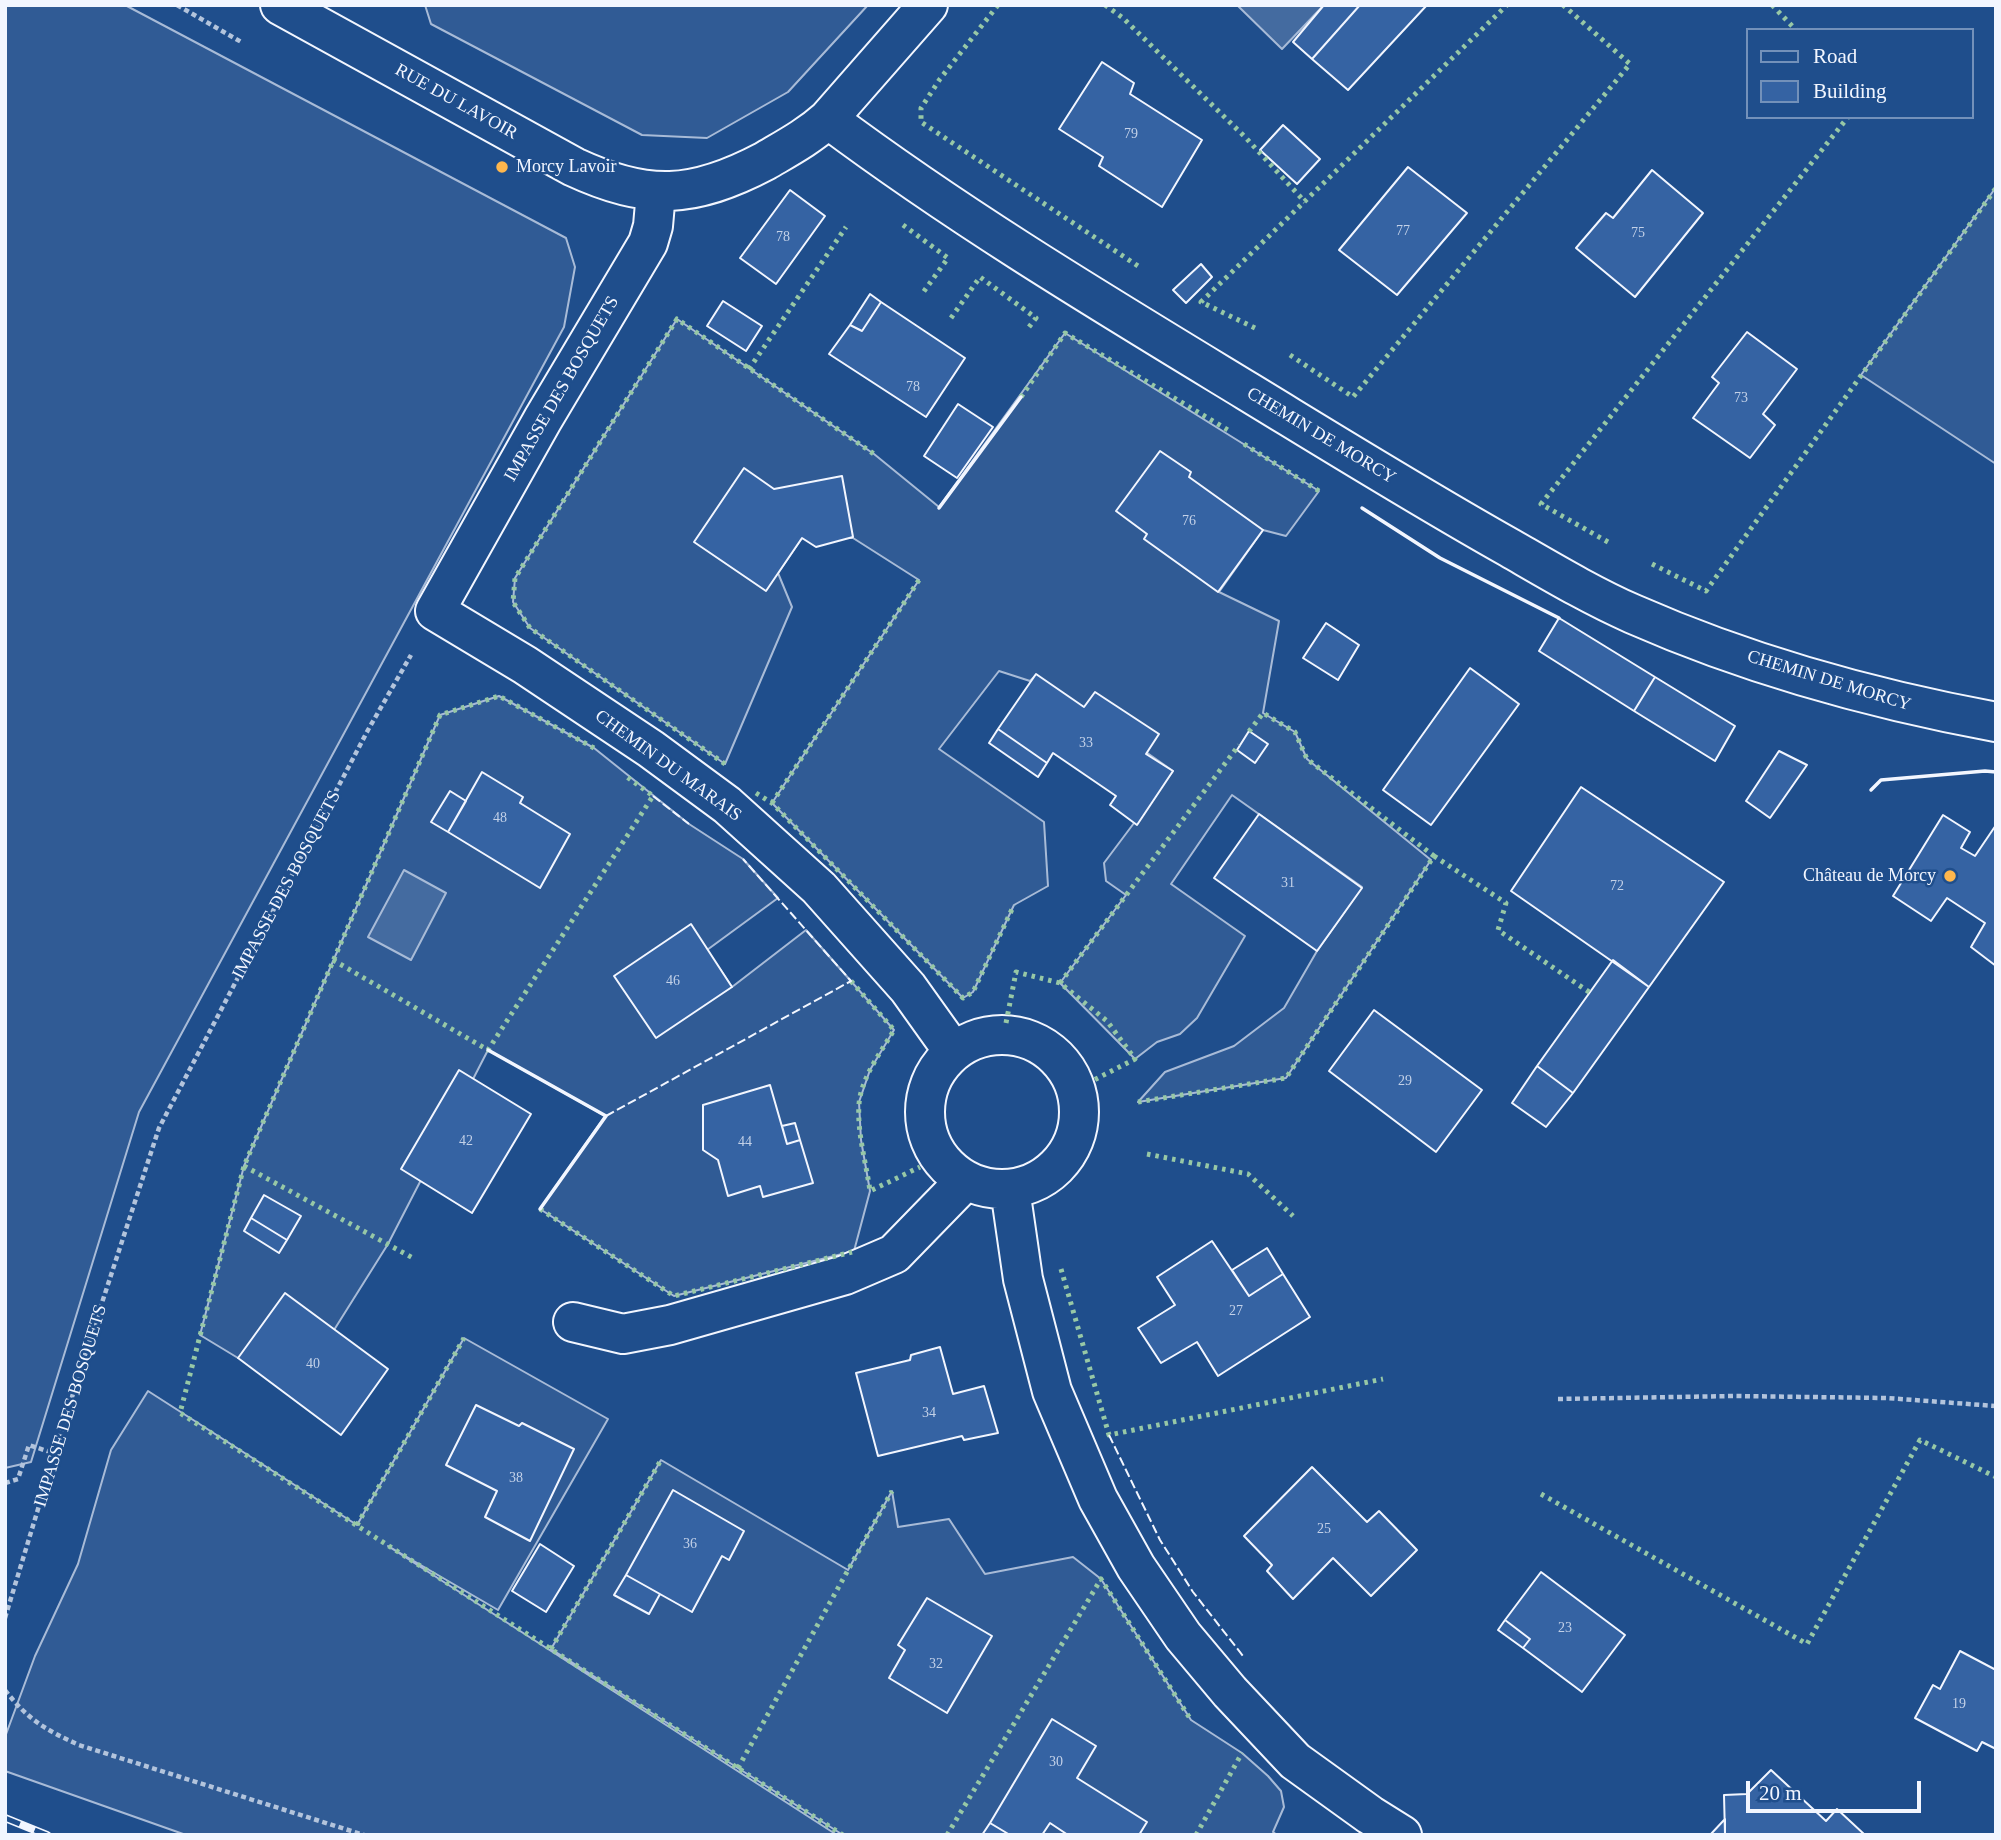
<!DOCTYPE html>
<meta charset="utf-8">
<style>
body{margin:0}
#map{position:relative;width:2001px;height:1840px;overflow:hidden;background:#1f4e8c;font-family:"Times New Roman",serif}
canvas{display:block}
.frame{position:absolute;inset:0;border:7px solid #f2f6ff;pointer-events:none}
.legend{position:absolute;left:1746px;top:28px;width:228px;height:91px;box-sizing:border-box;background:#1f4e8c;border:2px solid #7391ba;margin:0;padding:9px 12px;list-style:none;font-size:21px;color:#f2f6ff}
.legend li{display:flex;align-items:center;gap:14px;height:35px}
.legend b{width:35px;border:2px solid #7391ba}
.scale{position:absolute;left:1746px;top:1781px;width:175px;height:32px;box-sizing:border-box;border:4px solid #f2f6ff;border-top:0;padding-left:9px;font-size:21px;line-height:24px;white-space:nowrap;color:#f2f6ff;-webkit-text-stroke:5px #1f4e8c;paint-order:stroke}
</style>
<div id="map">
<canvas width="2001" height="1840"></canvas>
<div class="frame"></div>
<ul class="legend">
<li><b style="height:9px;background:#1f4e8c"></b>Road</li>
<li><b style="height:19px;background:#3563a3"></b>Building</li>
</ul>
<div class="scale">20 m</div>
</div>
<script>
const ctx = document.querySelector('canvas').getContext('2d');
ctx.lineJoin = 'round';
function fill(path, color) {
  ctx.fillStyle = color;
  ctx.fill(path, 'evenodd');
}
function strokePath(path, color, width, dash) {
  ctx.strokeStyle = color;
  ctx.lineWidth = width;
  ctx.lineCap = dash ? 'butt' : 'round';
  ctx.setLineDash(dash || []);
  ctx.stroke(path);
}
function label(font, color, halo, rows, align = 'center') {
  ctx.font = font + ' "Times New Roman",serif';
  ctx.lineWidth = 5;
  ctx.setLineDash([]);
  ctx.textBaseline = 'middle';
  ctx.strokeStyle = halo;
  ctx.fillStyle = color;
  for (const [text, x, y, turn = 0] of rows) {
    ctx.save();
    ctx.translate(x, y);
    ctx.rotate((+turn || 0) * Math.PI / 180);
    ctx.textAlign = isNaN(turn) ? turn : align;
    if (halo) ctx.strokeText(text, 0, 0);
    ctx.fillText(text, 0, 0);
    ctx.restore();
  }
}
const built = new Path2D(`
 M5 5H125L566 238 575 267 564 327 139 1112 31 1462 5 1468Z
 M425 5H868L788 92 707 138 642 135 431 24Z
 M1994 190 1996 192V464L1861 375Z
 M677 319 874 454 939 507 1065 333 1319 491 1286 536 1263 530 1219 592 1279 621 1263 713 1295 732 1307 759 1431 860 1286 1078 1138 1102 1165 1072 1234 1046 1284 1008 1317 951 1362 887 1232 795 1171 884 1245 936 1197 1018 1180 1034 1157 1042 1135 1059 1060 983 1126 895 1106 881 1104 863 1173 771 1036 675 1030 681 999 671 939 749 1044 822 1048 886 1014 905 973 992 963 998 772 803 919 580 853 538H802L778 573 792 607 725 764 530 628 513 602 515 578Z
 M499 696 594 748 689 824 743 859 778 898 707 950 732 987 806 930 894 1030 870 1070 859 1102 861 1140 870 1191 854 1251 674 1296 540 1209 605 1116 488 1050 388 1244 334 1330 238 1358 200 1335 244 1166 440 715Z
 M464 1338 608 1419 498 1610 388 1546 837 1835H186L5 1771V1737L35 1656 78 1564 111 1450 148 1391 357 1525Z
 M661 1460 848 1570 892 1491 898 1527 949 1519 985 1574 1073 1557 1101 1579 1191 1720 1242 1753 1268 1776 1281 1791 1284 1807 1273 1832 1277 1835H843L551 1649Z`);
const water = new Path2D(`
 M1237 5H1322L1323 6 1282 49Z
 M404 870 446 893 411 960 368 937Z`);
const building = new Path2D(`
 M1324 5H1360L1312 59 1293 42Z
 M1360 5H1427L1348 90 1312 59Z
 M1102 62 1134 83 1130 94 1202 140 1162 207 1099 166 1103 157 1059 129Z
 M1283 125 1320 159 1297 184 1260 150Z
 M1408 167 1467 213 1397 295 1339 250Z
 M1652 170 1703 213 1635 297 1576 248 1606 213 1613 218Z
 M790 190 825 216 776 284 740 258Z
 M1201 264 1212 277 1186 303 1173 290Z
 M870 294 881 302 862 331 850 325Z
 M723 301 762 326 746 351 707 326Z
 M881 302 965 358 926 417 829 354 850 325 862 331Z
 M1747 332 1797 369 1763 414 1775 425 1750 458 1693 418 1719 383 1712 377Z
 M958 404 993 427 957 478 924 456Z
 M1160 451 1191 472 1189 477 1263 530 1218 592 1144 539 1147 534 1116 511Z
 M744 468 774 489 842 476 853 537 816 547 802 538 766 591 694 542Z
 M1559 618 1655 677 1634 711 1539 651Z
 M1326 623 1359 645 1338 680 1303 658Z
 M1470 668 1519 704 1431 825 1383 790Z
 M1036 674 1084 707 1095 692 1159 734 1146 754 1173 771 1137 825 1110 805 1116 796 1053 753 1047 763 998 729Z
 M1655 677 1735 726 1715 761 1634 711Z
 M998 729 1047 763 1038 777 989 743Z
 M1249 731 1268 744 1255 763 1237 750Z
 M1779 751 1807 765 1770 818 1746 801Z
 M482 772 523 797 520 803 570 834 540 888 448 832Z
 M1581 787 1724 882 1649 987 1511 891Z
 M450 791 466 801 448 832 431 822Z
 M1259 814 1362 888 1317 951 1214 878Z
 M1943 815 1970 832 1961 848 1975 856 1996 825V966L1971 947 1985 923 1947 898 1931 921 1893 896Z
 M691 924 732 987 656 1038 614 976Z
 M1613 960 1649 987 1573 1093 1537 1066Z
 M1374 1010 1482 1090 1436 1152 1329 1071Z
 M1537 1066 1573 1093 1546 1127 1512 1103Z
 M459 1070 531 1114 472 1213 401 1169Z
 M770 1085 787 1144 800 1140 813 1183 763 1197 760 1186 728 1196 718 1160 703 1150V1105Z
 M795 1123 800 1140 787 1144 782 1126Z
 M264 1195 301 1216 287 1240 251 1218Z
 M251 1218 287 1240 279 1253 244 1231Z
 M1212 1241 1249 1296 1283 1274 1310 1317 1218 1376 1197 1342 1161 1363 1138 1328 1175 1305 1157 1277Z
 M1267 1248 1283 1274 1249 1296 1232 1270Z
 M285 1293 388 1369 341 1435 238 1358Z
 M940 1347 953 1394 984 1386 998 1433 964 1440 962 1436 878 1456 856 1373 910 1360 911 1355Z
 M476 1405 519 1426 522 1423 574 1449 530 1541 485 1517 497 1491 446 1465Z
 M1312 1467 1367 1522 1379 1511 1417 1550 1371 1596 1333 1558 1293 1599 1267 1571 1272 1565 1244 1536Z
 M673 1490 744 1531 729 1560 722 1556 692 1612 626 1575Z
 M540 1544 574 1566 546 1612 512 1591Z
 M1541 1572 1625 1635 1582 1692 1523 1648 1530 1639 1505 1620Z
 M626 1575 660 1594 649 1614 614 1595Z
 M927 1598 992 1636 947 1713 889 1678 905 1650 898 1645Z
 M1505 1620 1530 1639 1523 1648 1498 1630Z
 M1960 1651 1996 1670V1749L1982 1742 1977 1751 1915 1718 1933 1685 1940 1689Z
 M1052 1719 1096 1746 1077 1778 1147 1822 1139 1835H1068L1050 1823 1042 1835H1010L990 1823Z
 M1771 1770 1826 1821 1837 1809 1865 1835H1725L1724 1795 1747 1794Z
 M1725 1819V1835H1710Z
 M990 1823 1010 1835H982Z`);
const path = new Path2D(`
 M177 5 243 43
 M1558 1399 1734 1396 1886 1398 1996 1406
 M5 1483 18 1479 29 1445 56 1454
 M5 1618 82 1364 159 1128 368 730 411 655
 M5 1690C28 1720 46 1730 79 1745L364 1835`);
const street = new Path2D(`
 M280 5 574 167C647 201 693 199 765 161 787 148 808 137 828 119L928 5
 M828 119C962 219 1104 304 1247 391 1334 444 1421 498 1510 548 1550 571 1590 595 1633 614 1749 665 1872 699 1996 722
 M656 192 653 226 648 243 543 419 435 611 525 665 651 749 727 805 819 888 908 988 953 1051
 M925 1112a77 77 0 1 1 154 0a77 77 0 1 1-154 0Z
 M1010 1189 1023 1279 1052 1391 1098 1499 1136 1567 1183 1636 1230 1692 1295 1761 1370 1815 1402 1835
 M573 1322 623 1334 670 1325 845 1275 894 1254 965 1181`);
const rail = new Path2D(`
 M5 1818 47 1835`);
const hedge = new Path2D(`
 M998 5 940 79 921 108V122L1141 268
 M1105 5 1123 18 1246 138 1305 202
 M1772 5 1796 30
 M903 225 948 258 922 294
 M951 318 980 277 1036 318 1029 327
 M1255 328 1201 302 1507 5
 M1290 355 1353 397 1630 64 1563 5
 M749 369 846 227
 M1021 397 1065 333 1228 430
 M1244 444 1319 491
 M1608 542 1541 504 1848 117
 M1652 564 1706 591 1996 188
 M594 748 499 696 440 715 244 1166 180 1413 843 1835
 M725 764 530 628 513 602 515 578 677 319 874 454
 M756 793 772 803 963 998 973 992 1014 905
 M772 803 919 580
 M1434 856 1506 903 1498 930 1592 994
 M333 960 488 1050 653 796 627 777
 M851 981 894 1030C881 1052 861 1078 859 1104 857 1133 866 1162 870 1191L920 1167
 M1060 983 1239 745
 M1006 1023 1016 972 1060 983 1107 1021 1135 1059 1092 1081
 M1138 1102 1286 1078 1434 856 1307 759 1295 732 1263 713 1247 734
 M1147 1154 1248 1174 1293 1216
 M244 1166 413 1258
 M540 1209 674 1296 852 1252
 M1061 1269 1109 1435 1383 1379
 M1541 1494 1807 1644 1920 1440 1996 1477
 M357 1525 464 1338
 M551 1649 661 1460
 M738 1768 892 1491
 M947 1835 1101 1579 1191 1720
 M1196 1835 1242 1753`);
const fence = new Path2D(`
 M653 796 689 824
 M606 1116 851 981 743 859
 M1109 1435 1160 1540 1193 1592 1243 1656`);
const wall = new Path2D(`
 M939 508 1021 397
 M1362 508 1440 558 1559 618
 M1871 790 1881 780 1985 771 1996 772
 M488 1050 606 1116 540 1209`);
const markers = [
 [502,167,7,"#ffb74d"],
 [1950,876,7,"#ffb74d"]
];
const numberNames = [
 ["79",1131,134],
 ["77",1403,231],
 ["75",1638,233],
 ["78",783,237],
 ["78",913,387],
 ["73",1741,398],
 ["76",1189,521],
 ["33",1086,743],
 ["48",500,818],
 ["31",1288,883],
 ["72",1617,886],
 ["46",673,981],
 ["29",1405,1081],
 ["42",466,1141],
 ["44",745,1142],
 ["27",1236,1311],
 ["40",313,1364],
 ["34",929,1413],
 ["38",516,1478],
 ["25",1324,1529],
 ["36",690,1544],
 ["23",1565,1628],
 ["32",936,1664],
 ["19",1959,1704],
 ["30",1056,1762]
];
const streetNames = [
 ["RUE DU LAVOIR",456,102,29],
 ["IMPASSE DES BOSQUETS",562,389,-60],
 ["CHEMIN DE MORCY",1321,436,31],
 ["CHEMIN DE MORCY",1829,681,17],
 ["CHEMIN DU MARAIS",668,766,36],
 ["IMPASSE DES BOSQUETS",287,885,-62],
 ["IMPASSE DES BOSQUETS",71,1406,-73]
];
const poiNames = [
 ["Morcy Lavoir",516,167],
 ["Château de Morcy",1936,876,"right"]
];
fill(built, '#305b95');
strokePath(built, '#a8bbd7', 2);
fill(water, '#446ba0');
strokePath(water, '#a8bbd7', 2);
fill(building, '#3563a3');
strokePath(building, '#f2f6ff', 2);
strokePath(street, '#f2f6ff', 42);
strokePath(path, '#b3c4dc', 4.5, [5, 3.5]);
strokePath(street, '#1f4e8c', 38);
strokePath(rail, '#f2f6ff', 8);
strokePath(rail, '#1f4e8c', 5, [16]);
strokePath(hedge, '#97c8a6', 5, [3.5, 5]);
strokePath(fence, '#f2f6ff', 2, [9, 3.5]);
strokePath(wall, '#f2f6ff', 3.5);
for (const [x, y, r, color] of markers) {
  const dot = new Path2D();
  dot.arc(x, y, r, 0, 2 * Math.PI);
  ctx.fillStyle = color;
  ctx.fill(dot);
  strokePath(dot, '#1f4e8c', 2.5);
}
label('14px', '#c3d1e8', null, numberNames);
label('18px', '#f2f6ff', '#1f4e8c', streetNames);
label('18px', '#f2f6ff', '#1f4e8c', poiNames, 'left');
</script>
